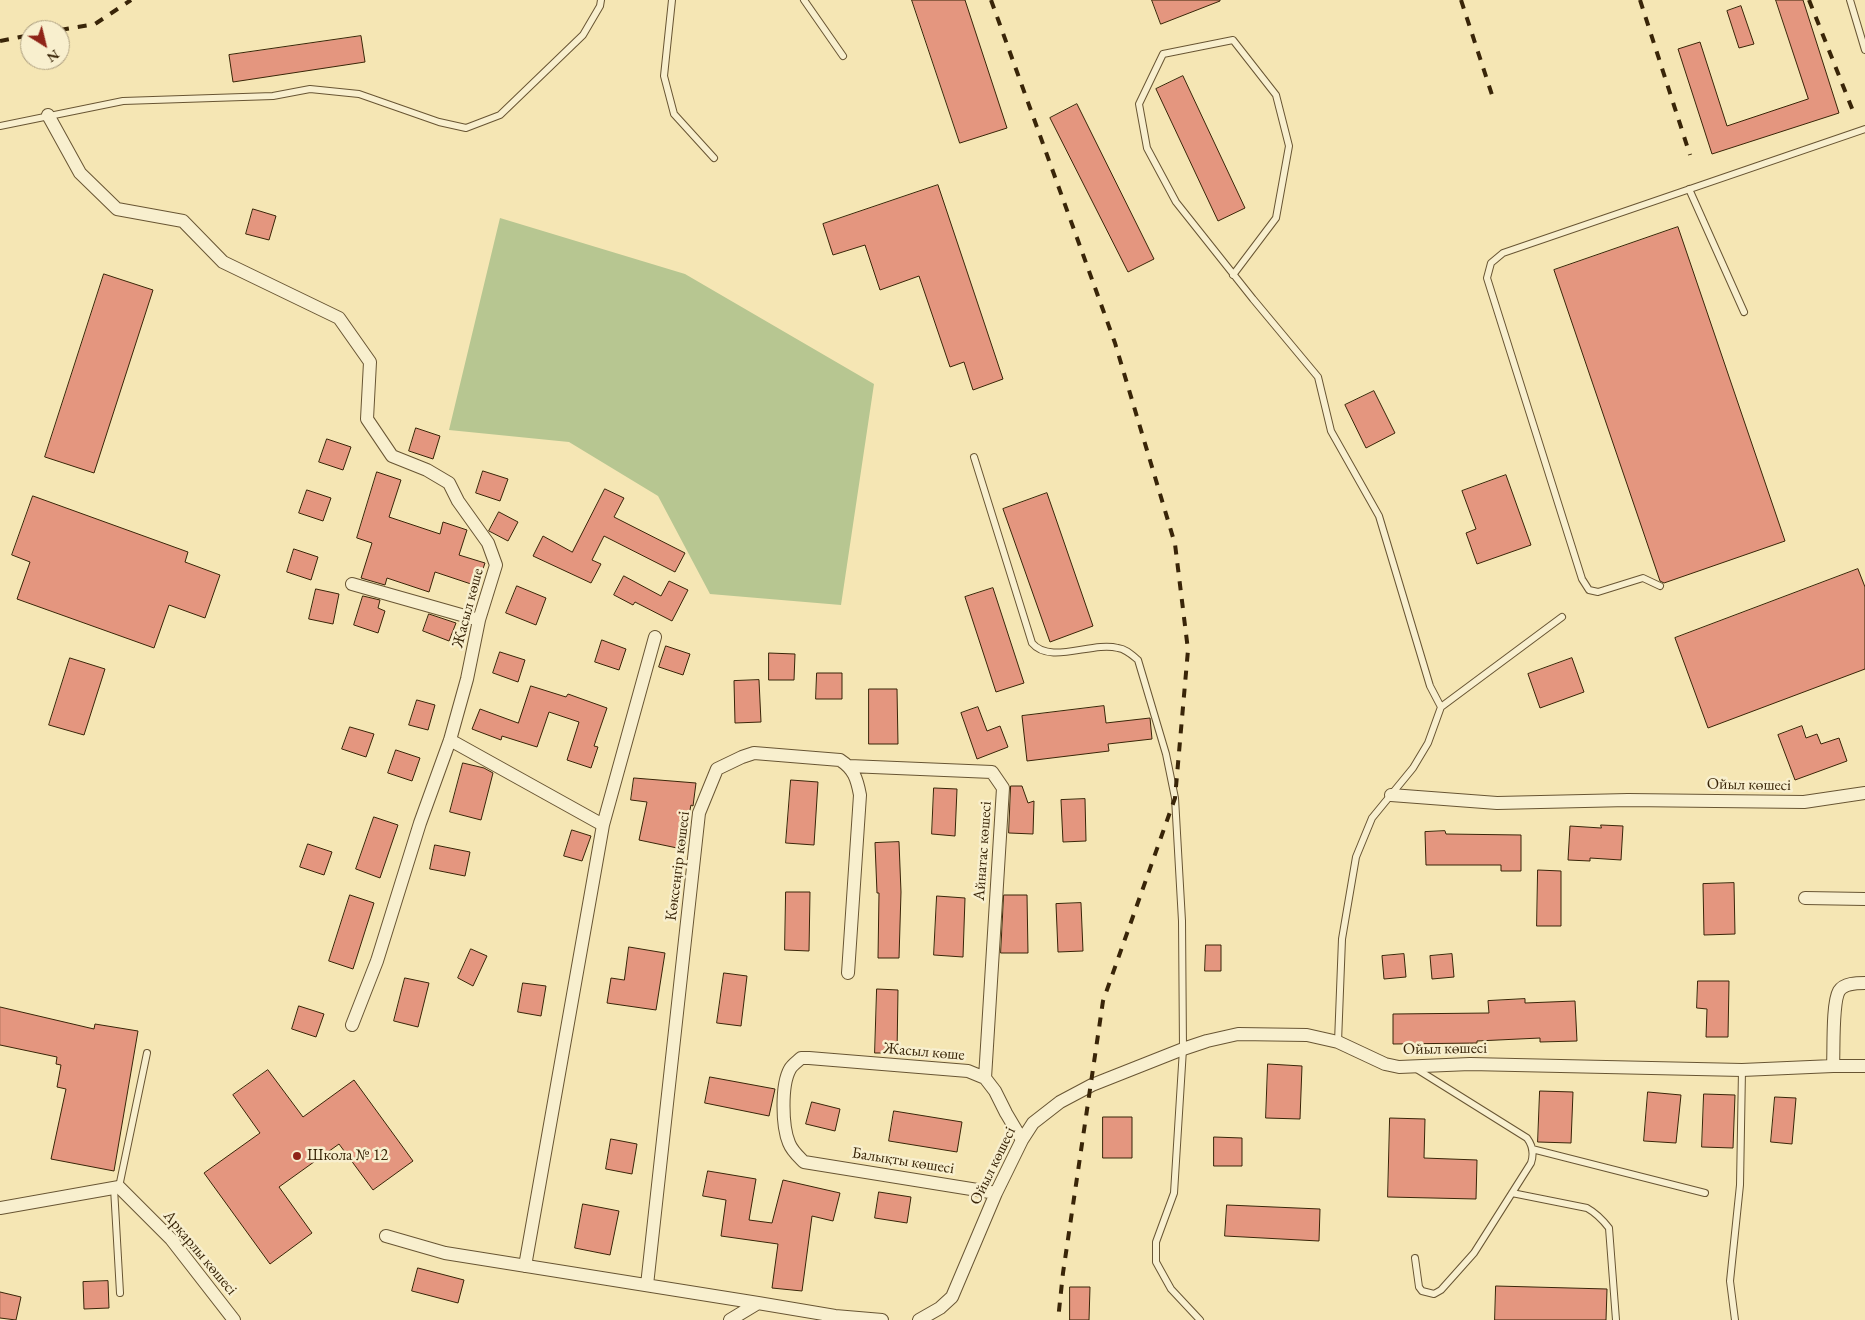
<!DOCTYPE html>
<meta charset="utf-8">
<style>
body{margin:0}
#map{position:relative;width:1865px;height:1320px;overflow:hidden;background:#f5e6b4;font-family:"EB Garamond",serif}
canvas{display:block}
.north{position:absolute;left:20px;top:20px;width:50px;height:50px;box-sizing:border-box;background:#f8efce;border:1px solid #ac9e7f;border-radius:50%;rotate:144deg;font-size:14px;font-weight:700;line-height:20px;text-align:center;color:#392508}
.north::after{content:'';display:block;margin:auto;width:18px;height:22px;background:#8f2418;clip-path:polygon(50% 0,100% 100%,50% 72%,0 100%)}
</style>
<div id="map">
<canvas width="1865" height="1320"></canvas>
<div class="north">N</div>
</div>
<script>
const ctx = document.querySelector('canvas').getContext('2d');
ctx.lineJoin = 'round';
function fill(path, color) {
  ctx.fillStyle = color;
  ctx.fill(path, 'evenodd');
}
function strokePath(path, color, width, dash) {
  ctx.strokeStyle = color;
  ctx.lineWidth = width;
  ctx.lineCap = dash ? 'butt' : 'round';
  ctx.setLineDash(dash || []);
  ctx.stroke(path);
}
function label(font, color, halo, rows, align = 'center') {
  ctx.font = font + ' "EB Garamond",serif';
  ctx.lineWidth = 5;
  ctx.setLineDash([]);
  ctx.textBaseline = 'middle';
  ctx.strokeStyle = halo;
  ctx.fillStyle = color;
  for (const [text, x, y, turn = 0] of rows) {
    ctx.save();
    ctx.translate(x, y);
    ctx.rotate((+turn || 0) * Math.PI / 180);
    ctx.textAlign = isNaN(turn) ? turn : align;
    if (halo) ctx.strokeText(text, 0, 0);
    ctx.fillText(text, 0, 0);
    ctx.restore();
  }
}
const green = new Path2D(`
 M500 218 685 274 874 384 841 605 710 594 658 496 569 442 449 430Z`);
const building = new Path2D(`
 M912 0H965L1007 128 960 143Z
 M1152 0H1220V1L1161 24Z
 M1776 0H1803L1839 113 1712 154 1678 49 1700 42 1727 126 1808 99Z
 M1741 6 1754 44 1739 48 1727 11Z
 M361 36 365 62 233 82 229 55Z
 M1183 76 1245 208 1218 221 1156 89Z
 M1077 104 1154 259 1128 272 1050 118Z
 M938 185 1003 379 973 390 964 362 950 367 919 276 880 290 865 245 833 255 823 224Z
 M253 209 276 216 269 240 246 234Z
 M1678 227 1785 541 1664 583 1660 581 1554 270Z
 M104 274 153 290 94 473 45 457Z
 M1374 391 1395 433 1366 448 1345 405Z
 M416 428 440 436 433 459 409 451Z
 M327 439 351 447 343 470 319 462Z
 M483 471 508 479 500 501 476 493Z
 M377 472 401 480 389 517 440 534 443 522 467 530 459 555 485 563 477 586 435 572 429 592 387 578 385 585 361 578 372 543 357 538Z
 M1506 475 1531 545 1477 564 1466 533 1476 529 1462 491Z
 M605 489 624 498 614 517 685 553 675 572 604 536 592 560 601 564 591 583 533 556 543 536 572 552Z
 M307 490 331 498 323 521 299 513Z
 M1047 493 1093 626 1050 642 1003 509Z
 M33 496 188 552 185 562 220 575 205 618 169 605 154 648 17 599 30 562 12 555Z
 M499 512 518 522 508 541 489 531Z
 M294 549 318 557 311 580 287 572Z
 M1858 569 1865 587V669L1708 728 1675 638Z
 M624 576 661 596 669 581 688 590 672 621 635 602 633 605 614 595Z
 M517 586 546 598 536 625 506 613Z
 M993 588 1024 683 996 692 965 597Z
 M316 589 339 594 333 624 309 619Z
 M363 596 380 600 378 608 385 611 378 633 354 625Z
 M429 614 456 623 449 641 423 631Z
 M602 640 626 649 619 670 595 662Z
 M666 646 690 654 683 675 659 667Z
 M500 652 525 660 518 682 493 673Z
 M769 653 795 654 794 680H769Z
 M70 658 105 669 84 735 49 725Z
 M1572 658 1584 692 1540 708 1528 674Z
 M817 673H842V699H816Z
 M759 680 761 722 735 723 734 681Z
 M531 686 566 697 568 694 607 708 594 746 598 747 591 768 567 760 579 722 549 712 537 747 502 736 501 740 472 729 480 709 518 723Z
 M869 689H897L898 744H869Z
 M417 700 435 705 428 730 409 725Z
 M1104 706 1106 723 1150 718 1152 739 1108 744 1109 751 1027 761 1022 716Z
 M978 707 987 731 1000 726 1008 747 977 759 961 713Z
 M1802 726 1806 738 1817 734 1821 744 1839 738 1847 761 1795 780 1778 735Z
 M350 727 374 734 366 757 342 749Z
 M396 750 420 758 412 781 388 773Z
 M463 763 484 768 493 773 481 820 450 812Z
 M634 778 696 783 693 806 691 805 682 849 639 840 647 802 631 800Z
 M791 780 818 782 814 845 786 843Z
 M1011 786H1022L1028 803 1034 801 1033 834 1009 833Z
 M934 788 957 789 955 836 932 834Z
 M1085 799 1086 841 1063 842 1061 800Z
 M374 817 398 825 380 878 356 869Z
 M1601 825 1623 826 1621 860 1590 858V861L1568 860 1570 826 1601 828Z
 M572 830 591 836 582 861 564 856Z
 M1445 831 1446 834 1521 835V871H1501V865H1426L1425 832Z
 M899 842 901 892 899 958H878L879 893H877L875 843Z
 M308 844 332 852 324 875 300 867Z
 M435 845 470 852 465 876 430 869Z
 M1538 870 1561 871V926H1537Z
 M1734 883 1735 934 1704 935 1703 884Z
 M786 892H810L809 951 785 950Z
 M350 895 374 903 353 969 329 961Z
 M1004 895H1027L1028 953H1001Z
 M937 896 965 898 963 957 934 955Z
 M1081 903 1083 951 1058 952 1056 904Z
 M1206 945H1221V971H1205Z
 M629 947 665 953 656 1010 607 1003 611 978 624 980Z
 M471 949 487 956 473 986 458 978Z
 M1404 954 1406 977 1384 979 1382 956Z
 M1452 954 1454 977 1432 979 1430 956Z
 M724 973 747 976 741 1026 717 1023Z
 M405 978 429 983 418 1027 394 1021Z
 M1698 981H1729L1728 1037H1706L1707 1009 1697 1008Z
 M523 983 546 986 541 1016 518 1012Z
 M877 989 898 990 897 1053H875Z
 M1525 999V1003L1575 1001 1577 1041 1540 1042V1038L1477 1041V1043L1393 1044V1014L1489 1013 1488 1001Z
 M299 1006 324 1014 316 1037 292 1029Z
 M0 1007 94 1029 95 1024 138 1031 114 1171 51 1159 66 1089 57 1087 61 1065 56 1064 57 1057 0 1045Z
 M1268 1064 1302 1066 1300 1119 1266 1118Z
 M268 1070 303 1117 354 1080 413 1161 373 1190 339 1144 279 1187 312 1233 270 1264 204 1173 260 1133 233 1095Z
 M710 1077 775 1089 769 1116 705 1103Z
 M1540 1091 1573 1092 1571 1143 1538 1142Z
 M1648 1092 1681 1095 1676 1143 1644 1141Z
 M1704 1094 1735 1095 1733 1148 1702 1147Z
 M1775 1097 1796 1098 1792 1144 1771 1142Z
 M812 1102 840 1109 835 1131 806 1124Z
 M894 1111 962 1122 957 1152 889 1141Z
 M1103 1117H1132V1158H1103Z
 M1390 1118 1425 1119 1424 1158 1477 1160 1476 1199 1388 1197Z
 M1214 1137 1242 1138V1166H1214Z
 M611 1139 637 1144 632 1174 606 1169Z
 M708 1171 756 1179 749 1220 772 1223 783 1180 840 1193 833 1221 812 1216 802 1291 772 1288 778 1244 721 1236 726 1200 703 1196Z
 M879 1192 911 1197 907 1223 875 1218Z
 M583 1204 619 1211 610 1255 575 1248Z
 M1227 1205 1320 1209 1319 1241 1225 1236Z
 M418 1268 464 1280 458 1303 412 1291Z
 M108 1281 109 1308 84 1309 83 1282Z
 M1496 1286 1607 1289 1606 1320H1495Z
 M1070 1287H1090L1089 1320H1070Z
 M0 1292 21 1297 16 1320 0 1318Z`);
const lane = new Path2D(`
 M672 0 664 76 674 114 714 158
 M804 0 843 56
 M1850 0 1865 50
 M0 126 123 101 273 96 310 89 359 94 439 122 466 128 500 115 583 35 600 6 601 0
 M1689 189 1744 312
 M1233 275 1276 218 1289 146 1276 95 1233 40 1163 54 1139 104 1147 148 1176 202 1253 299 1318 377 1331 431 1379 516 1430 686 1441 707
 M974 457 1032 643C1050 665 1092 641 1118 648 1126 649 1132 655 1138 660L1166 754 1175 798 1182 921 1183 1049 1174 1193 1156 1242V1262L1171 1289 1200 1320
 M1660 586 1643 578 1598 592 1589 590 1582 579 1487 278 1491 263 1503 253 1865 129
 M1338 1042 1342 939 1356 857 1372 818 1413 768 1428 743 1441 707 1562 617
 M1532 1149 1705 1193
 M119 1187 147 1053
 M114 1188 120 1293
 M1512 1193 1587 1208C1596 1213 1602 1219 1609 1228L1616 1320
 M1415 1258 1419 1287 1422 1291 1434 1294 1441 1290 1474 1253 1531 1163C1534 1154 1533 1146 1527 1138L1415 1068
 M1735 1320 1730 1281 1740 1185 1742 1070`);
const street = new Path2D(`
 M48 115 80 173 117 209 183 221 223 262 339 318 370 362 367 419 392 456 427 470 449 483 458 501 488 543 496 565 479 620 467 679 450 740 420 823 377 961 352 1025
 M352 584 479 620
 M450 740 603 825
 M849 766 992 772 1003 788 985 1078
 M1391 795 1497 803 1628 800 1804 802 1865 793
 M1805 898 1865 899
 M1833 1066H1865
 M996 1193 804 1162C798 1156 792 1151 789 1143 782 1126 781 1085 790 1069 792 1065 798 1061 801 1058H809L968 1071 985 1078 995 1091 1006 1113 1022 1140
 M0 1208 119 1187 171 1239 234 1320
 M386 1236 445 1253 758 1303
 M525 1266 603 825 655 637
 M647 1285 699 813 717 769 742 757 754 753 840 760C854 769 857 779 860 795L848 973
 M730 1320 758 1303 835 1316 882 1320
 M919 1320 940 1308 952 1297 996 1193 1022 1140 1033 1123 1060 1102 1092 1085 1183 1049 1207 1041 1238 1034 1307 1035 1338 1042 1385 1064 1399 1067 1470 1064 1742 1070 1833 1066C1834 1050 1832 1003 1839 991 1844 983 1857 983 1865 983`);
const rail = new Path2D(`
 M991 0 1115 343 1175 544 1188 650 1175 798 1103 1001 1063 1273 1058 1320
 M1461 0 1494 101
 M1640 0 1690 155
 M1809 0 1853 111
 M60 30 95 24 131 0
 M0 41 30 35`);
const markers = [
 [297,1156,5,"#8f2418"]
];
const streetNames = [
 ["Жасыл көше",468,608,-75],
 ["Ойыл көшесі",1749,785,1],
 ["Айнатас көшесі",983,851,-86],
 ["Көксеңгір көшесі",678,866,-83],
 ["Ойыл көшесі",1445,1049,-1],
 ["Жасыл көше",924,1052,5],
 ["Балықты көшесі",903,1161,9],
 ["Ойыл көшесі",993,1166,-64],
 ["Арқарлы көшесі",200,1253,50]
];
const poiNames = [
 ["Школа № 12",307,1156]
];
fill(green, '#b7c691');
fill(building, '#e4967f');
strokePath(building, '#392508', 1);
strokePath(lane, '#685533', 8);
strokePath(street, '#685533', 14);
strokePath(lane, '#f8efce', 6);
strokePath(street, '#f8efce', 12);
strokePath(rail, '#392508', 4, [9, 9]);
for (const [x, y, r, color] of markers) {
  const dot = new Path2D();
  dot.arc(x, y, r, 0, 2 * Math.PI);
  ctx.fillStyle = color;
  ctx.fill(dot);
  strokePath(dot, '#f8efce', 2);
}
label('16px', '#392508', '#f8efce', streetNames);
label('16px', '#392508', '#f8efce', poiNames, 'left');
</script>
